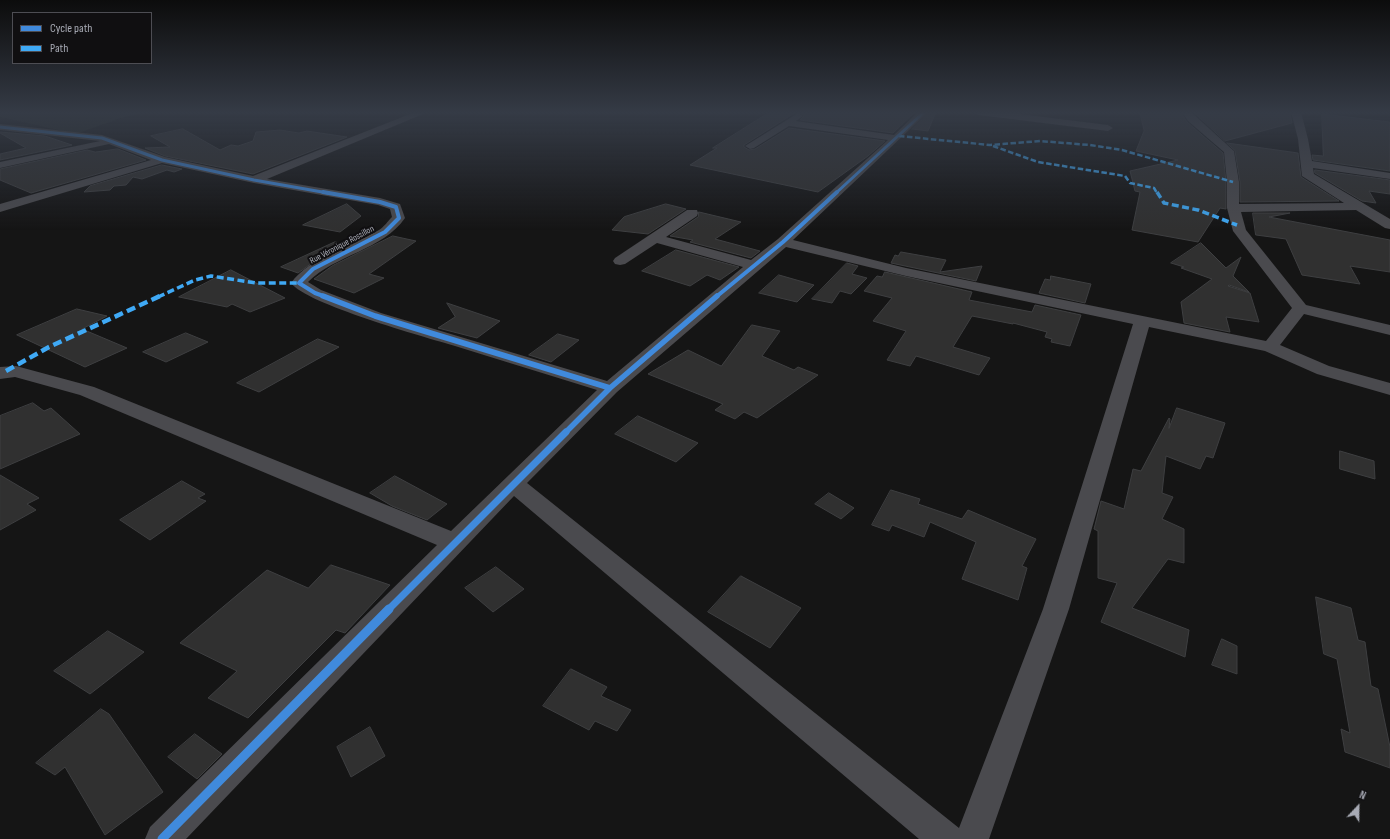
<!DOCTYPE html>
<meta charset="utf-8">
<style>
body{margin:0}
#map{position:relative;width:1390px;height:839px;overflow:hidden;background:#151515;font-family:"Sofia Sans Condensed",sans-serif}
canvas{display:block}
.legend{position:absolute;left:12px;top:12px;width:140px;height:52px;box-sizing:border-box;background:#100f11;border:1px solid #4d4d53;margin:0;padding:5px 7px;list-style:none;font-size:12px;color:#a8abb5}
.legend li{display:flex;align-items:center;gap:8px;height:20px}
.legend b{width:20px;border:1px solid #4d4d53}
.north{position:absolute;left:1338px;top:787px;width:40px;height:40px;-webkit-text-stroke:3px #100f11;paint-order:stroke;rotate:22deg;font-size:11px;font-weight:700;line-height:16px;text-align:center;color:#a8abb5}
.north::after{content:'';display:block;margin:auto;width:14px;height:18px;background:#a8abb5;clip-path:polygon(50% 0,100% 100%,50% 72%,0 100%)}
</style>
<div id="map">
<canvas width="1390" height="839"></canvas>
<ul class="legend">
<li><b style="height:5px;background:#408adc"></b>Cycle path</li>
<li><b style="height:5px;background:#3fa9f5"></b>Path</li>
</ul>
<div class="north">N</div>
</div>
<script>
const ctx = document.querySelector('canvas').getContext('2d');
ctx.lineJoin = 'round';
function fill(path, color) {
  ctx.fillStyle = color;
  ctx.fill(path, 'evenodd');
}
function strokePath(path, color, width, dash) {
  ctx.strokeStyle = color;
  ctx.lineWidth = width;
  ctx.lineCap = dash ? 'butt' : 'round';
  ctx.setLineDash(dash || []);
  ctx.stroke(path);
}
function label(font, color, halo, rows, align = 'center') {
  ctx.font = font + ' "Sofia Sans Condensed",sans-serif';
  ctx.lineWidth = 4;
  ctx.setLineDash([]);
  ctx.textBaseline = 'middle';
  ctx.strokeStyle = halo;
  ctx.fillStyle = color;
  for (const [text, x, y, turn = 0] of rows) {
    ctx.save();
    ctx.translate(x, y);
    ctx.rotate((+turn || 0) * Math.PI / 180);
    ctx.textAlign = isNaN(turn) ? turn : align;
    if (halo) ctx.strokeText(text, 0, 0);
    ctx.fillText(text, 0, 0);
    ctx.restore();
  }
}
const green = new Path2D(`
 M0 112H144L121 118 76 134 0 117Z`);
const building = new Path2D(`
 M770 112H796L744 145V147L749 150 755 149 789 128 885 141 868 156 818 192 690 165 717 148H713Z
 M800 112H915L893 133 800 120 804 116Z
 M929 112H936L928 131 912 129Z
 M1140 112 1182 114 1187 122 1223 153 1226 182V209L1220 208 1198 242 1132 230 1140 192 1135 191 1130 171 1178 160 1136 151 1144 131Z
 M1194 112H1290L1292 123 1225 141Z
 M1322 114 1390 122V171L1313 160 1312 155 1323 156Z
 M183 129 220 150 231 145 238 146 253 141 256 132 280 130 299 133 307 131 347 137 253 174 165 156 145 148 170 147 151 136Z
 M0 132 45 136 72 145 0 160V154L26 148 0 133Z
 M1227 143 1298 153 1301 177 1339 201 1240 202V182L1235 151Z
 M118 149 146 160 31 193 0 180V169L87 150 95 152Z
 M162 165 182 169 174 172 167 170 142 179 133 177 126 185 114 186 110 190 84 192 90 186Z
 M1315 170 1390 180V194L1369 191 1376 203 1362 201 1315 173Z
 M347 204 361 216 340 232 303 225Z
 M666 204 686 209 648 234 612 230 624 217Z
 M699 212 741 222 715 239 760 251 751 258 690 242 693 240 670 236 698 217Z
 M1253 213H1290L1269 217 1390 240V272L1350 266 1360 284 1302 275 1286 239 1256 235Z
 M393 236 416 241 369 274 384 278 354 293 314 279 332 266Z
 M335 242 347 244 319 258 298 273 281 267Z
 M1201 243 1226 268 1241 257 1233 276 1249 292 1229 285 1228 286 1250 293 1259 322 1226 317 1230 332 1184 323 1181 302 1212 279 1181 268 1184 267 1171 263Z
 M676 250 739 267 720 280 707 275 690 286 642 271Z
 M901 252 946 260 940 272 982 266 976 281 891 263 895 255 898 256Z
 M847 263 858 266 852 274 867 278 851 294 840 291 832 303 812 299Z
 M231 270 285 298 250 312 232 304 227 307 179 297Z
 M885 272 972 292 969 300 1032 312 1035 305 1081 315 1070 346 1051 342 1052 339 1045 337 1047 332 1013 323V324L972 316 953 347 990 358 979 375 916 356 910 366 887 360 906 331 873 321 892 298 864 291 877 276 882 277Z
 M779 275 814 285 797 302 759 293Z
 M1051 276 1091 284 1085 303 1039 293 1045 279 1050 280Z
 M447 303 500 321 477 338 438 328 455 317Z
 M77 309 107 316 82 329 127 348 85 367 17 335Z
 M752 325 780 331 762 356 794 370 798 367 818 375 757 418 744 412 735 419 715 410 723 404 648 374 688 350 721 366Z
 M186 333 208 342 166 362 143 352Z
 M558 334 579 340 551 362 529 355Z
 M318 339 339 347 259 392 237 383Z
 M33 403 44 411 51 408 80 434 0 469V416Z
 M1177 408 1225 423 1213 458 1206 456 1200 469 1166 456 1162 493 1173 497 1162 519 1184 529V563L1168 559 1132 608 1189 630 1185 657 1101 622 1117 583 1098 578V531L1094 529 1101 501 1124 509 1133 469 1141 471 1169 418 1170 419 1169 428Z
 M638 416 698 443 676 462 615 434Z
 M1340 451 1374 461 1375 479 1340 469Z
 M0 475 39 498 27 504 36 510 0 530Z
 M395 476 447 504 427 520 392 506 370 493Z
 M182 481 205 494 198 498 206 501 150 540 120 520Z
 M891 490 920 499 918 504 962 519 968 510 1036 539 1022 566 1027 568 1018 600 962 579 976 542 930 522 924 537 892 525 889 531 872 525Z
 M829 493 854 508 841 519 815 504Z
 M331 565 390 585 345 633 336 630 248 718 208 698 237 671 180 643 267 570 308 588Z
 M496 567 524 589 493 612 465 588Z
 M741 576 801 608 770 648 708 612Z
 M1316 597 1351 608 1358 640 1365 642 1371 686 1378 689 1390 747V768L1345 752 1341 729 1350 733 1337 659 1324 654Z
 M108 631 144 652 90 694 54 671Z
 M1222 639 1237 646V674L1212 665Z
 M571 669 607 687 601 696 631 710 617 731 595 721 589 730 543 706Z
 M101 709 109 714 163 792 105 835 65 767 55 775 36 763Z
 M370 727 385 756 351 777 337 747Z
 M195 734 222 754 197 779 168 757Z`);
const minor = new Path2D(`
 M415 112H428L267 179 380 198 400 204 405 218C383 250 335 255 308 282L321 290 381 313 607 381 743 267 657 243 625 264 620 265 615 264 613 261 615 258 687 210H697L698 213 697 216 666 237 751 260 778 239 888 140 789 126 754 148 750 149 745 146 798 113 803 116 796 121 894 135 918 112H928L793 240 906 268 1266 341 1292 308 1233 231 1227 208V182L1224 152 1188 121 1182 112H1191L1234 151 1239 182V204L1344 203 1302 176 1298 139 1291 112H1301L1308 139 1312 161 1390 173V179L1313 168 1314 174 1390 219V229L1385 228 1356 210 1241 212 1246 230 1306 305 1390 325V335L1304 314 1280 345 1329 366 1390 383V395L1317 374 1265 351 1149 327 1069 609 989 839H919L514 496 186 839H145L150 827 437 545 80 395 15 377 0 379V367L16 366 94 387 451 531 597 390C550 375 502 361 455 346 425 337 306 304 291 283 310 257 351 246 379 230 384 227 388 221 392 217L390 209 378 205 254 183 162 163 0 212V204L151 160 109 144 0 168V162L100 141 0 130V124L102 135 165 157 253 176ZM786 247 906 276 1133 324 1043 609 959 828 527 483 617 392Z
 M974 112H1004L1108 125 1113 128 1108 131 978 115Z`);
const quietFar2 = new Path2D(`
 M899 136 990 145 1040 141 1090 145 1122 150 1233 182
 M993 146 1038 162 1125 176 1130 183 1154 188 1157 193`);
const quietFar1 = new Path2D(`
 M1157 192 1164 203 1198 210 1237 225
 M158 297 195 280 211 276 256 283H299`);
const quiet = new Path2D(`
 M6 371 49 347 160 296`);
const cyclewayFar4 = new Path2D(`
 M0 127 102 138 162 160 254 180 328 193
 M836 193 924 112`);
const cyclewayFar3 = new Path2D(`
 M323 192 380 202 396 207 399 218 385 232 313 269 299 283 315 293 326 297
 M716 297 783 242 837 192`);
const cyclewayFar2 = new Path2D(`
 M323 296 375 316 610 388
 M565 433 610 388 717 296`);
const cyclewayFar1 = new Path2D(`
 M388 610 566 432`);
const cycleway = new Path2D(`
 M162 839 389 609`);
const farStreetnames = [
 ["Rue Véronique Rossillon",342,245,-28]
];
fill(green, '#1f2520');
fill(building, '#303030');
strokePath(building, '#3e3f41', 1);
fill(minor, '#4a4a4e');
strokePath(quietFar2, '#3fa9f5', 2.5, [5.5, 2.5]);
strokePath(quietFar1, '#3fa9f5', 3.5, [7, 3.5]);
strokePath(quiet, '#3fa9f5', 4.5, [9, 4.5]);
strokePath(cyclewayFar4, '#408adc', 3);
strokePath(cyclewayFar3, '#408adc', 4);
strokePath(cyclewayFar2, '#408adc', 5.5);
strokePath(cyclewayFar1, '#408adc', 7);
strokePath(cycleway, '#408adc', 9);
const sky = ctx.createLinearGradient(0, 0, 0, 230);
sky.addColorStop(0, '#0c0c0c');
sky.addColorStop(0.49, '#353b46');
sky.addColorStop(1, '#353b4600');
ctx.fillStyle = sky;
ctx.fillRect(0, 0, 1390, 230);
label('9px', '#a8abb5', '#100f11', farStreetnames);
</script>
